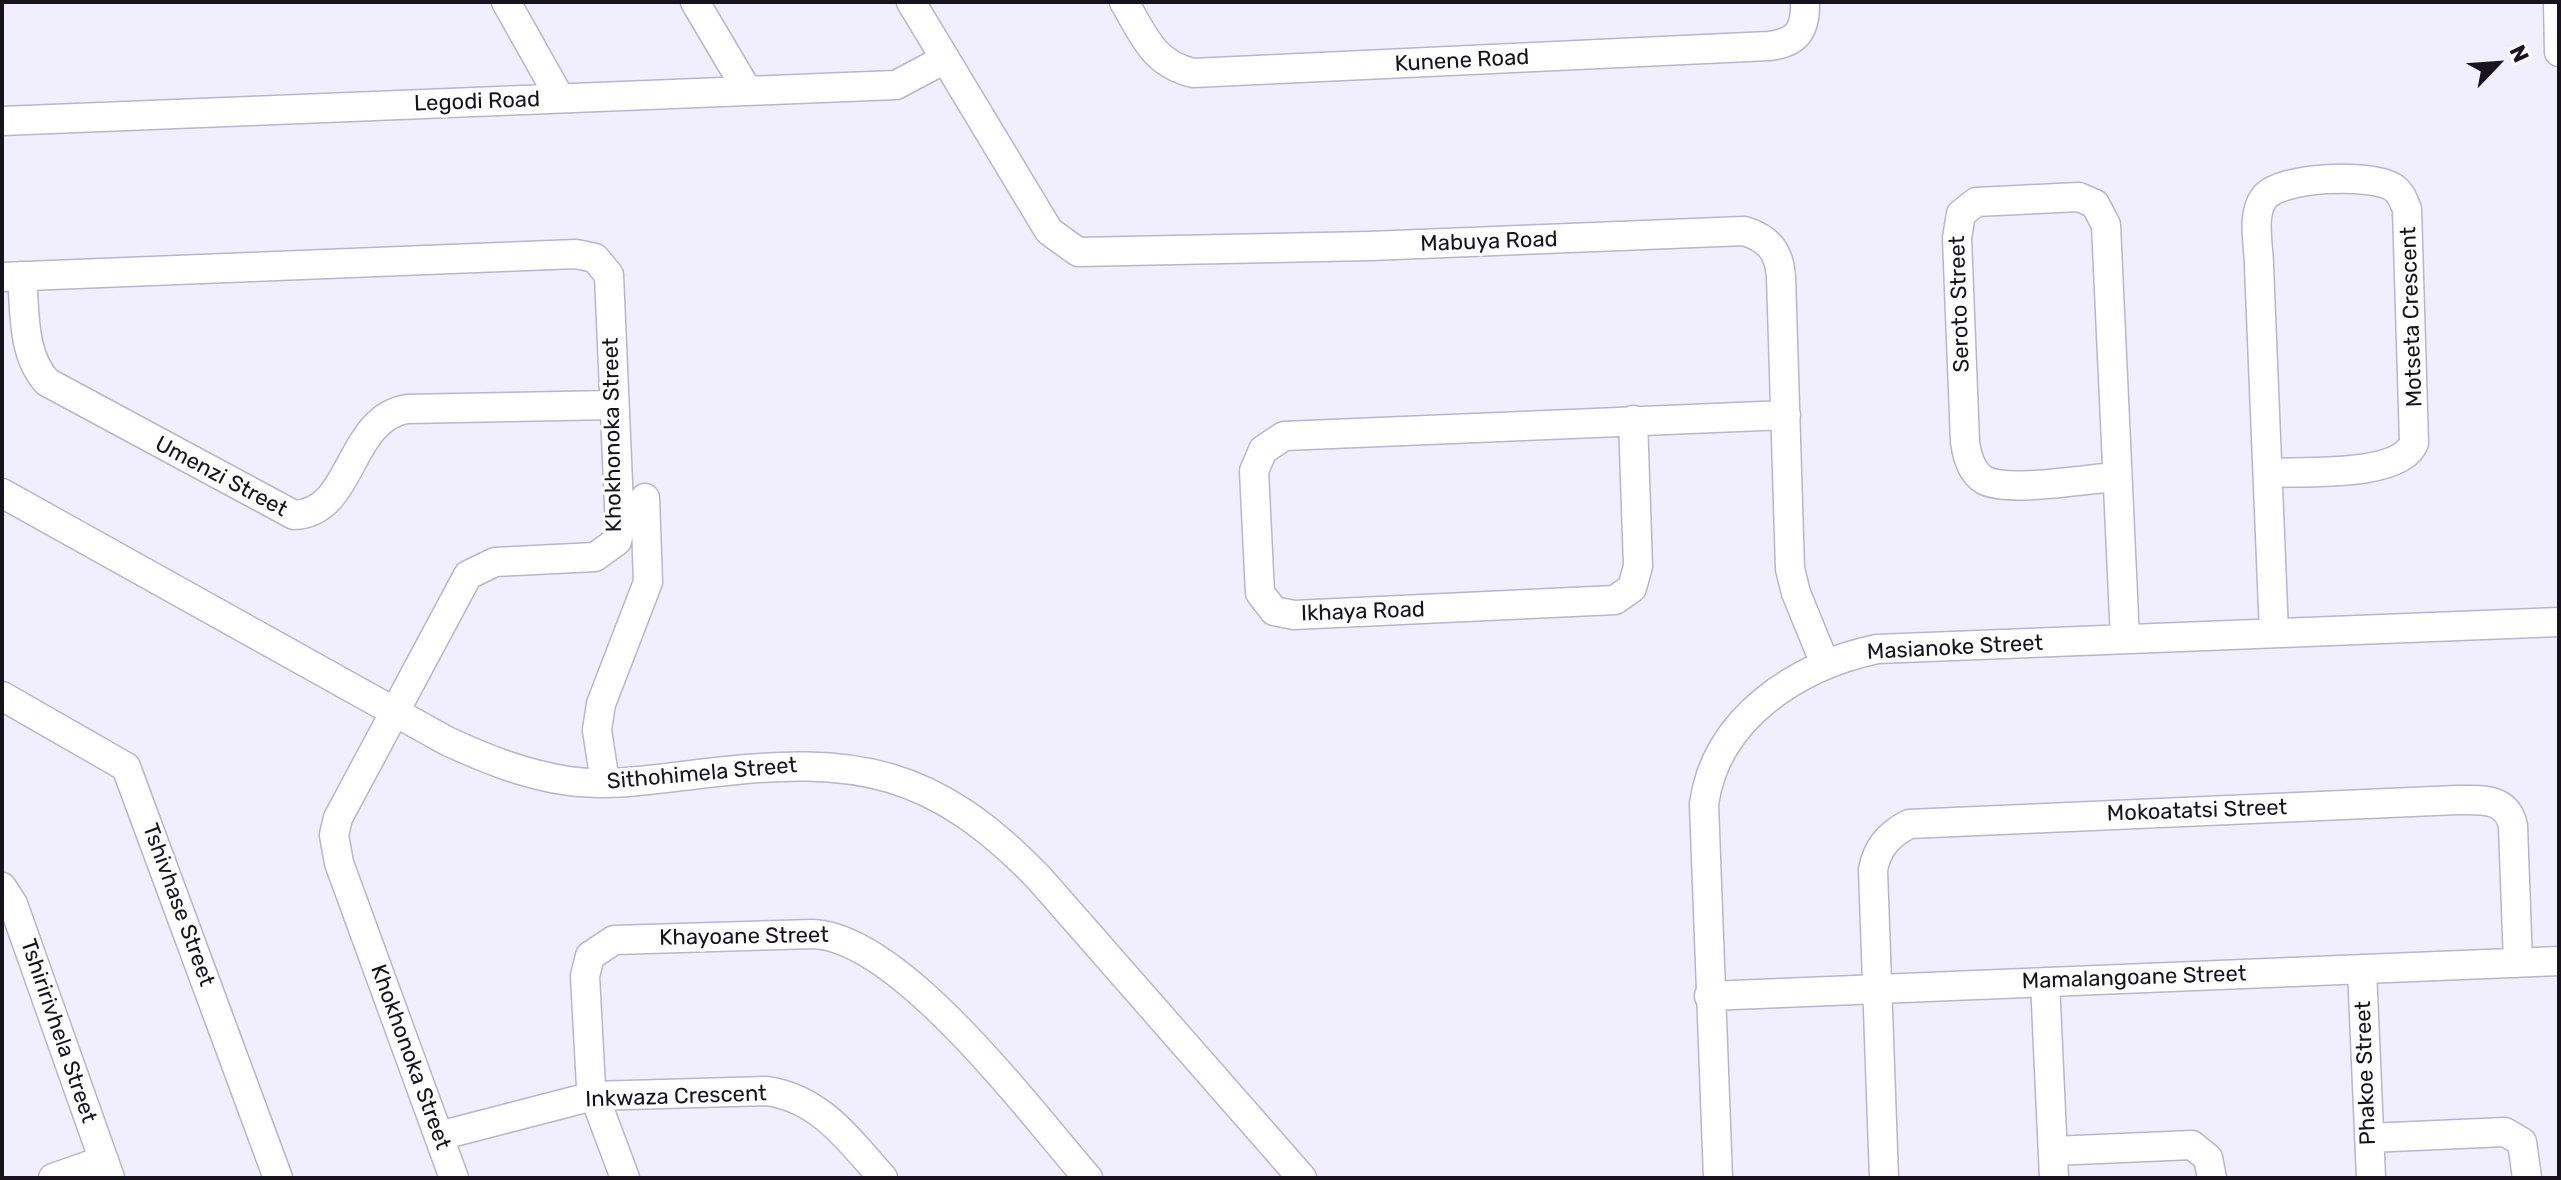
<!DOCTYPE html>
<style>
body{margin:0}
#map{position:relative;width:2561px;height:1180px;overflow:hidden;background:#f1effd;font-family:Rubik,sans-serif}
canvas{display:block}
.frame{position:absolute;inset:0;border:4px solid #16131f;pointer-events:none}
.north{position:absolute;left:2457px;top:24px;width:80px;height:80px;-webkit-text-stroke:6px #fefefe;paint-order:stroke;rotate:65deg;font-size:22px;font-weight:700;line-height:32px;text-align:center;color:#16131f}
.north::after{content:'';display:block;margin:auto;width:28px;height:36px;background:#16131f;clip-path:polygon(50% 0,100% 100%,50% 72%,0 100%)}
</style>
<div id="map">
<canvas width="2561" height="1180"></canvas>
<div class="frame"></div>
<div class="north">N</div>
</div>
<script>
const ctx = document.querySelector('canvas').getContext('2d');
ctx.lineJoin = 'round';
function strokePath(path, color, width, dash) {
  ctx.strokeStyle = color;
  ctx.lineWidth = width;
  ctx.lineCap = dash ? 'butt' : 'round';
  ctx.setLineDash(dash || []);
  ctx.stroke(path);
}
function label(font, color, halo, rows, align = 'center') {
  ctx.font = font + ' Rubik,sans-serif';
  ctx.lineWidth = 7;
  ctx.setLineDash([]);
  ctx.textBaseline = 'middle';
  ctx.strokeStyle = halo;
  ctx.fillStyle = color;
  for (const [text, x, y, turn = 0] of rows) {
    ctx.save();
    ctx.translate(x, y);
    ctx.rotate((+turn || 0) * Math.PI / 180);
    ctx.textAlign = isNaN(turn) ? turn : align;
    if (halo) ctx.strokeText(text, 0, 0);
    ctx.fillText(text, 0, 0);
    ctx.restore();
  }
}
const minor = new Path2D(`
 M506 2 560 98
 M695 2 747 90
 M911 2 1049 231 1078 252 1370 246 1744 231C1768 238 1779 251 1781 276L1790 569 1796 593 1825 664
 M1124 2C1144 35 1152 63 1193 73L1769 46C1797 43 1806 30 1805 2
 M2558 2 2559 52
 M2 121 896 85 945 59
 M22 276C25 312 22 355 47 382L294 515C354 513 347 419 407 409L612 405
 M2 277 576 254 595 258 609 275 620 529 617 541 595 557 495 562 468 575 338 818 334 835 339 863 454 1178
 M1633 420 1638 566 1632 588 1615 600 1294 615 1274 611 1260 593 1254 471 1263 450 1284 436 1786 415
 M2268 473C2302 471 2400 478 2414 443L2407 209C2404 202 2401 193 2394 188 2373 173 2280 176 2264 198 2251 215 2259 246 2259 266L2274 633
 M2116 477C2086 479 2008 493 1984 480 1971 472 1967 456 1965 442L1957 238 1961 214 1976 202 2079 197 2095 204 2106 225 2125 639
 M2 493 447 741C486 759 526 775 569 781 614 787 663 778 708 773 855 755 934 769 1039 878L1302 1178
 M2 696 126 767 278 1178
 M605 782 597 730 601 704 648 582 645 498
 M2 887 13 904 110 1178
 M2362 969 2371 1178
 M2045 982 2054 1178
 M1709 996 2559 961
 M439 1136 593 1096 767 1091C821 1099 849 1140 883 1178
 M2369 1138 2505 1132 2522 1142 2527 1178
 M2053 1151 2192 1145 2208 1158 2212 1178
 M53 1178 104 1160
 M625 1178 591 1087 585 976 590 956 614 940 812 934C900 936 1030 1112 1088 1178
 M1718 1178 1704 804C1716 718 1797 666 1877 649L2559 622
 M1884 1178 1873 870C1877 848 1888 835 1909 824L2457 800C2481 800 2507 797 2513 826L2518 963`);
const streetNames = [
 ["Kunene Road",1462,61,-3],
 ["Legodi Road",477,102,-2],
 ["Mabuya Road",1489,242,-2],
 ["Seroto Street",1960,304,-92],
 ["Motseta Crescent",2412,317,-92],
 ["Khokhonoka Street",613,435,-91],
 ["Umenzi Street",221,477,28],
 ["Ikhaya Road",1363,612,-2],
 ["Masianoke Street",1955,648,-3],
 ["Sithohimela Street",702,774,-5],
 ["Mokoatatsi Street",2197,811,-2],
 ["Tshivhase Street",178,905,70],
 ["Khayoane Street",744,937,-1],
 ["Mamalangoane Street",2134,978,-2],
 ["Tshiririvhela Street",58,1031,71],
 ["Khokhonoka Street",410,1057,70],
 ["Phakoe Street",2366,1073,-92],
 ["Inkwaza Crescent",676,1097,-2]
];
strokePath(minor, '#b9b3d5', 31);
strokePath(minor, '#fff', 28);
label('22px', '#16131f', '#fefefe', streetNames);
</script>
